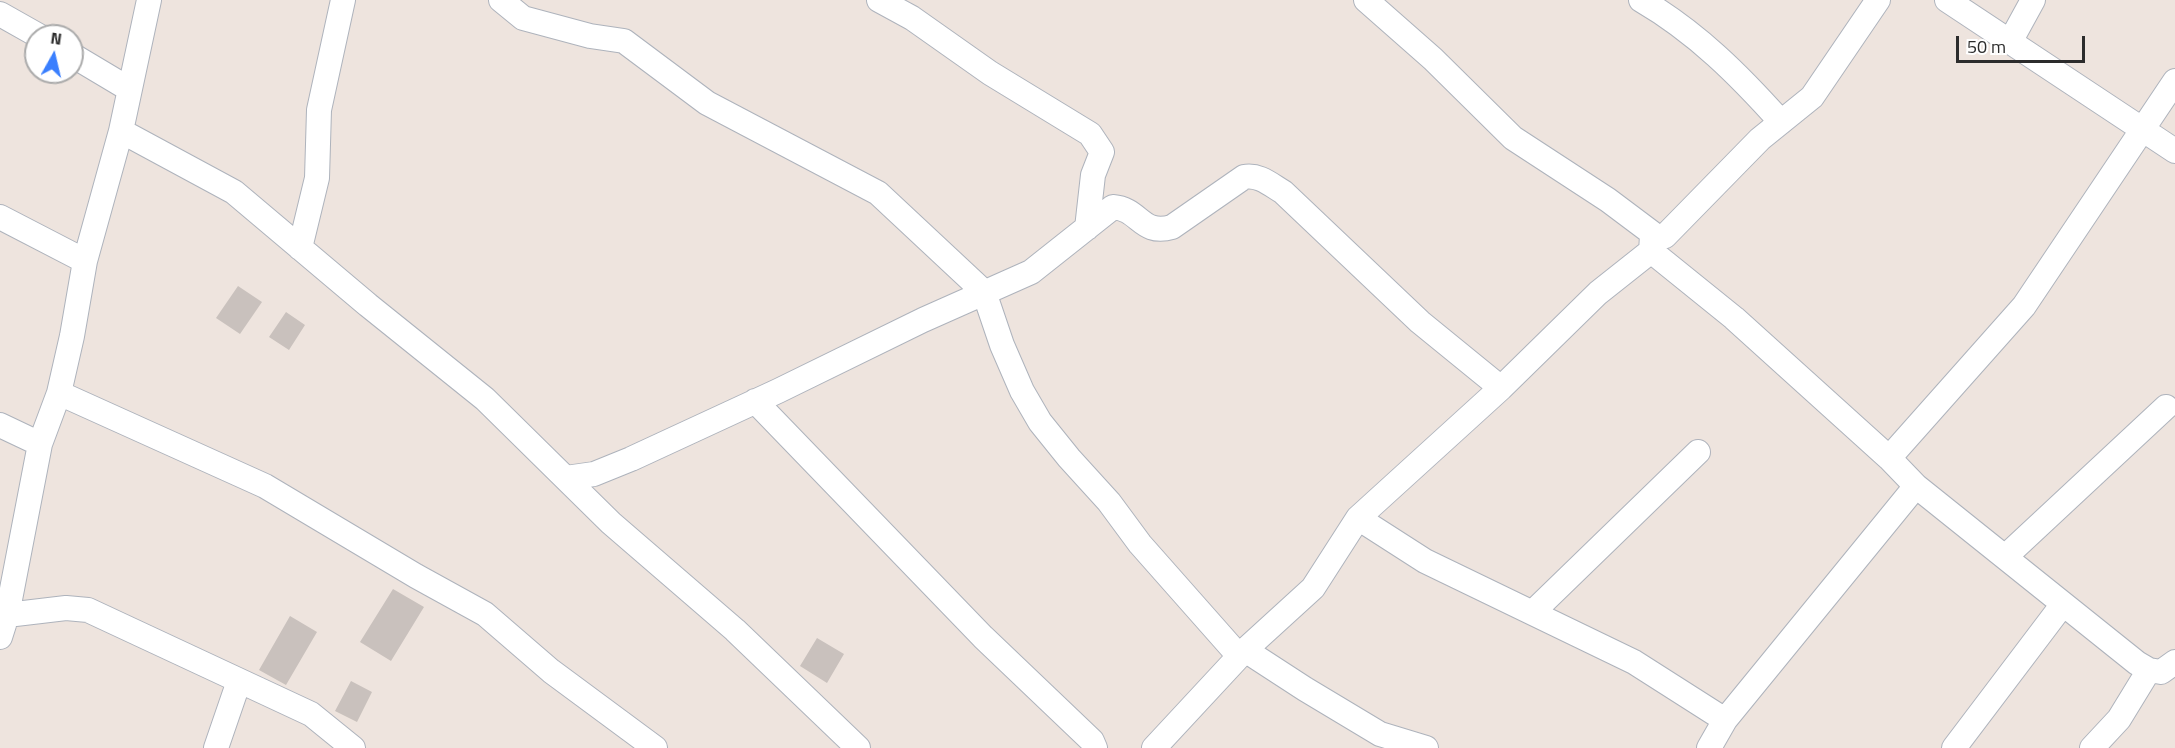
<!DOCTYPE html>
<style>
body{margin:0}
#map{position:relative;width:2175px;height:748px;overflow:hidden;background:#eee4de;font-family:"Titillium Web",sans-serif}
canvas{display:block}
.north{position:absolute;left:24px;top:24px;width:60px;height:60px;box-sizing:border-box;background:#fff;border:2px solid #ababab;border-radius:50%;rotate:8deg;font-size:16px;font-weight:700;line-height:24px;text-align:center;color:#2c2c2c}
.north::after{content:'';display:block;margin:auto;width:21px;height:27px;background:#3a7ffe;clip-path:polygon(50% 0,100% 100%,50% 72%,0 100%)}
.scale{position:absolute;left:1956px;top:36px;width:129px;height:27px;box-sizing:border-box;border:3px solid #2c2c2c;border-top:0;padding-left:8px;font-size:18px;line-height:21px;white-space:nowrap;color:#2c2c2c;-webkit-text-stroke:4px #fff;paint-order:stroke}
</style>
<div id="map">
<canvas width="2175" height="748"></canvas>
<div class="north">N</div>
<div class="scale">50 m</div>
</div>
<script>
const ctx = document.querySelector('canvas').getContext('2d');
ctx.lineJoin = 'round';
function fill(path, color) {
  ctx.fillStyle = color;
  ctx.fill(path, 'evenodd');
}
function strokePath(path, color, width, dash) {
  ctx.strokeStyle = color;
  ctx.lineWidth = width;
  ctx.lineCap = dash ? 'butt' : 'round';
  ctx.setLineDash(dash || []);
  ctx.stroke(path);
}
const building = new Path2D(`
 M238 286 262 302 240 334 216 318Z
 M286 312 305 325 289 350 269 337Z
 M393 589 424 607 391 661 360 642Z
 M290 616 317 632 286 685 259 670Z
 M817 638 844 654 827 683 800 666Z
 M351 681 372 692 357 722 335 711Z`);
const minor = new Path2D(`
 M501 0 523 18 590 36 624 41 707 103 878 193 984 292 1002 345 1022 391 1040 422 1069 458 1109 502 1140 544 1239 656
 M879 0 912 18 990 73 1090 134 1102 152 1093 175 1087 228
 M1366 0 1433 59 1513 138 1608 200 1656 236H1665L1760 139 1812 97 1878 0
 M1641 0C1696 32 1739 75 1781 122
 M1947 0 2175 151
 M0 14 39 36
 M2010 42 2033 0
 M72 55 129 89
 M121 131 234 192 368 305 485 399 611 523 735 630 858 748
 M0 217 85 261
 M1652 236 1651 251 1734 318 1889 458 1916 486 2137 663 2149 670 2161 672 2175 662
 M300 248 317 178 319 110 343 0
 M59 393 265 486 416 576 485 614 551 671 655 748
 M755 401 983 637 1092 741 1095 748
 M0 425 40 444
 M1889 458 2024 306 2175 81
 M566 478 594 474 631 459 778 391 923 320 1031 272 1113 207C1140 209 1141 236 1172 227L1244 177C1259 174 1271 185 1283 192L1420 322 1501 388
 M1358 518 1425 561 1634 662 1725 720 1709 748
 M2005 557 2166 407
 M1533 612 1698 452
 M7 615 66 608 88 610 311 714 353 748
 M0 637 7 615 40 444 59 393 72 336 85 261 121 131 149 0
 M1245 650 1305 689 1380 734 1426 748
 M1725 720 1916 486
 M216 748 239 681
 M1154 748 1245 650 1313 588 1358 518 1501 388 1598 293 1651 251
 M1954 748 2063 604
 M2092 748 2119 719 2149 670`);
fill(building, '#c9c1bd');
strokePath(minor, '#aeb3bc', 26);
strokePath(minor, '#fff', 24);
</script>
